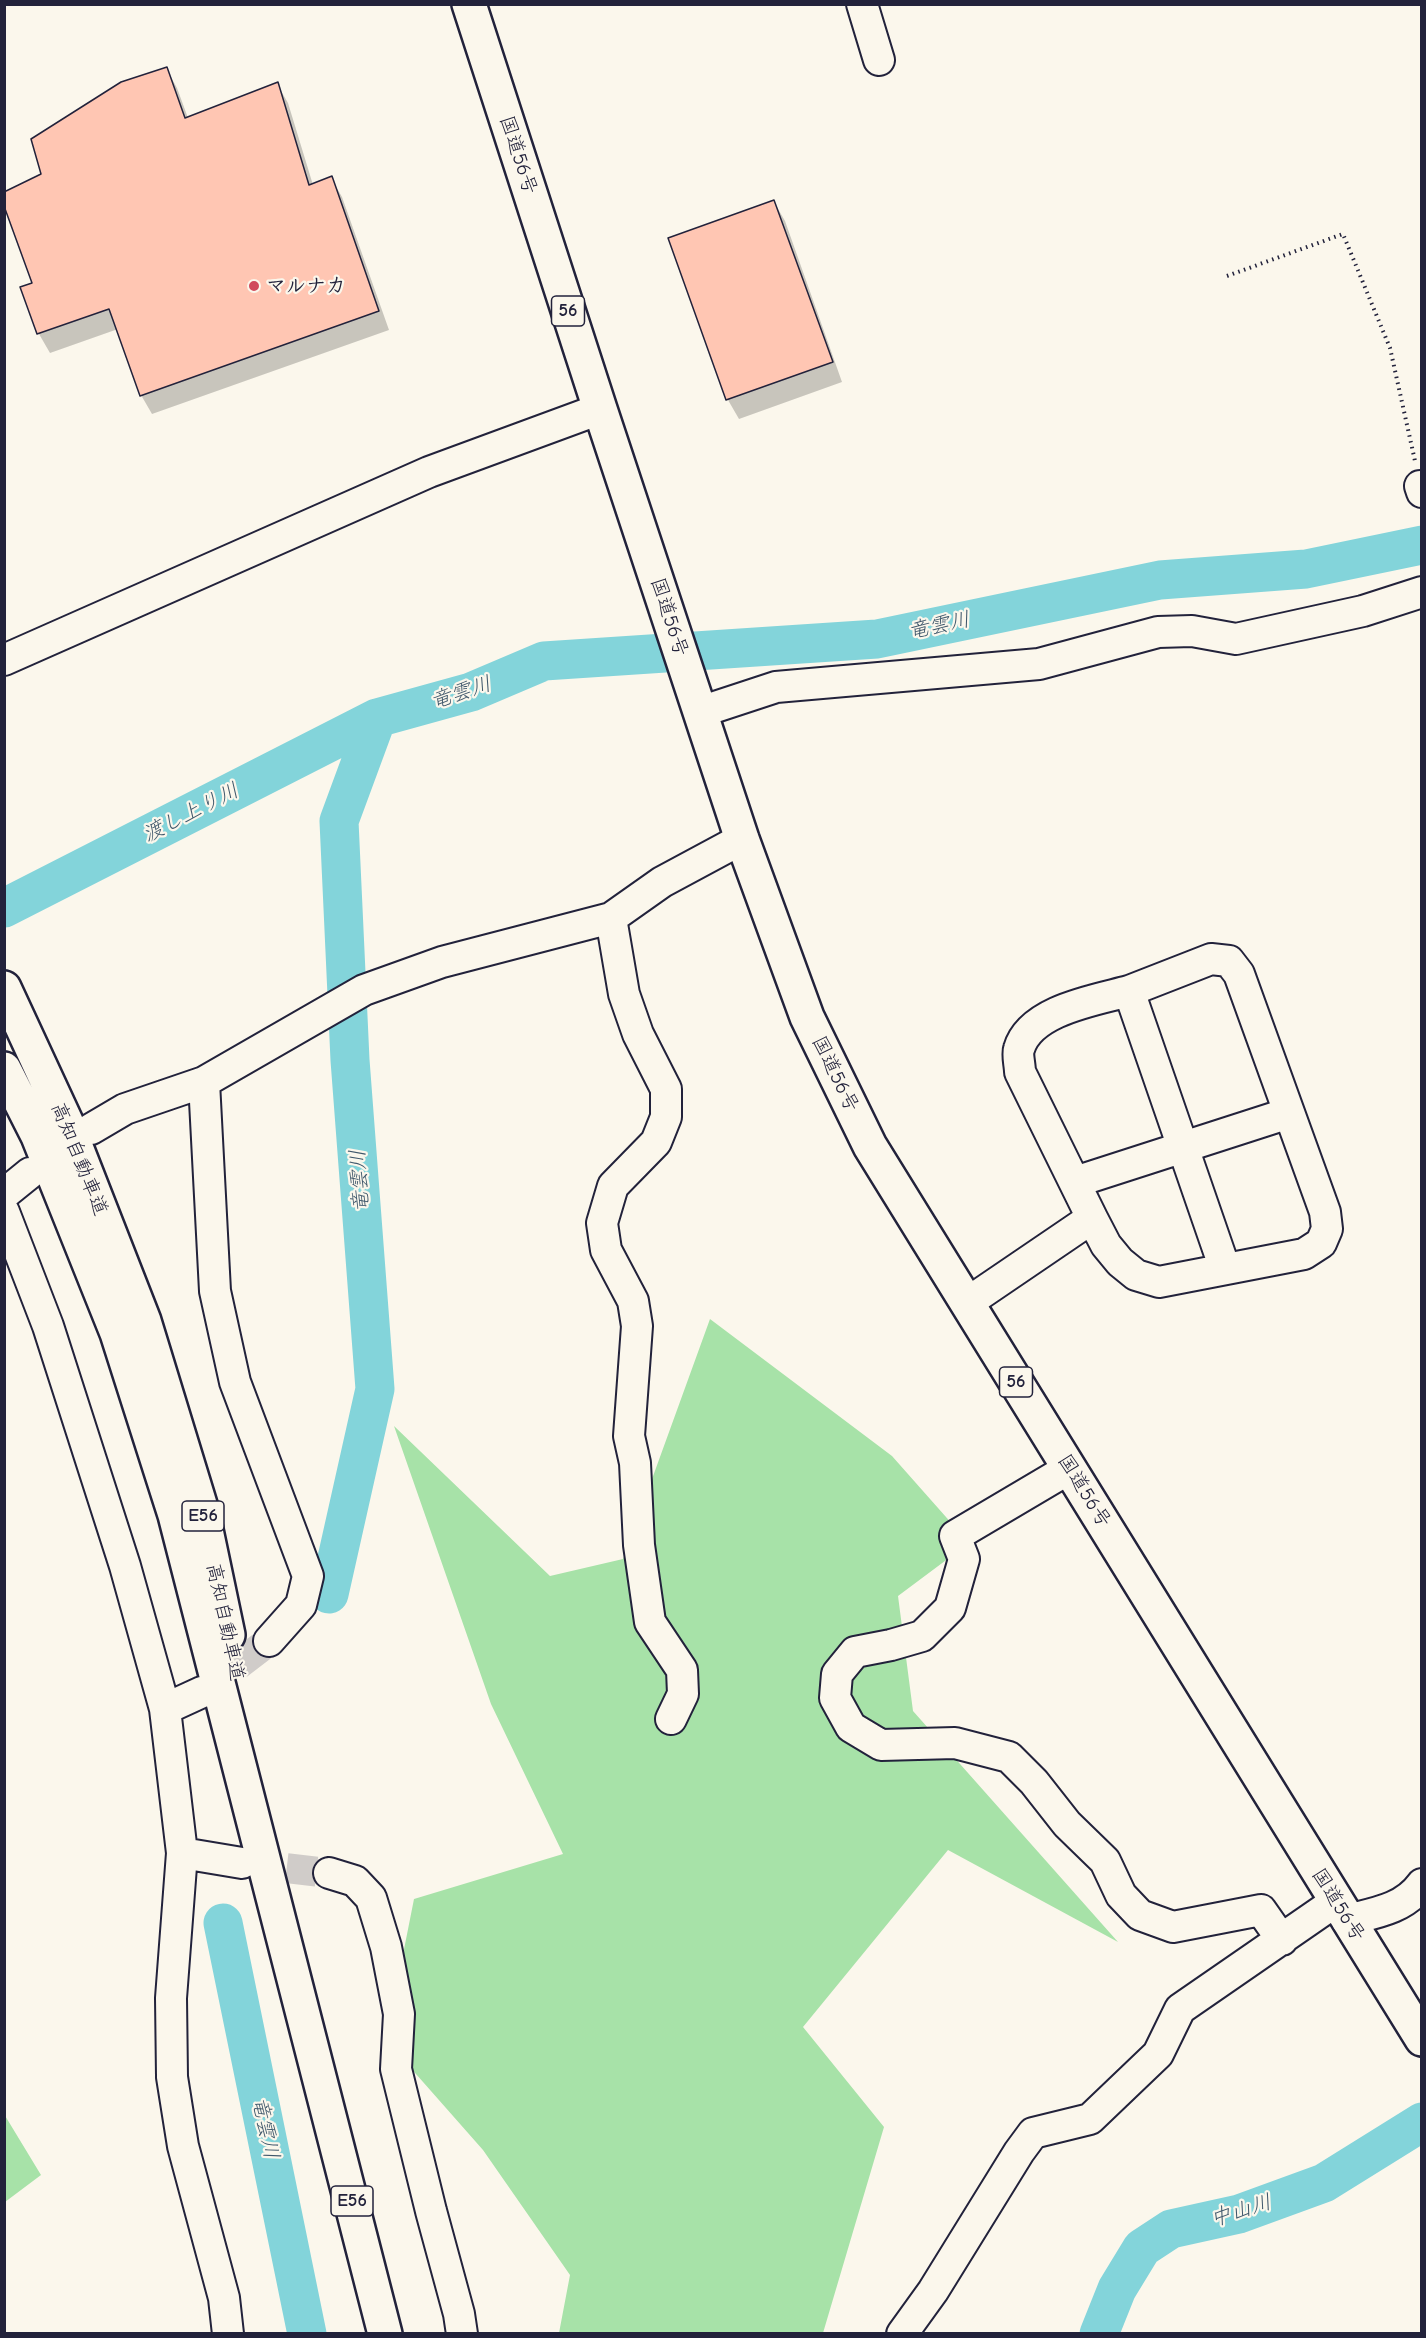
<!DOCTYPE html>
<meta charset="utf-8">
<style>
body{margin:0}
#map{position:relative;width:1426px;height:2338px;overflow:hidden;background:#fbf7ec;font-family:"Comic Neue",sans-serif}
canvas{display:block}
.frame{position:absolute;inset:0;border:6px solid #22223b;pointer-events:none}
</style>
<div id="map">
<canvas width="1426" height="2338"></canvas>
<div class="frame"></div>
</div>
<script>
const ctx = document.querySelector('canvas').getContext('2d');
ctx.lineJoin = 'round';
function fill(path, color) {
  ctx.fillStyle = color;
  ctx.fill(path, 'evenodd');
}
function strokePath(path, color, width, dash) {
  ctx.strokeStyle = color;
  ctx.lineWidth = width;
  ctx.lineCap = dash ? 'butt' : 'round';
  ctx.setLineDash(dash || []);
  ctx.stroke(path);
}
function label(font, color, halo, rows, align = 'center') {
  ctx.font = font + ' "Comic Neue","Klee One",sans-serif';
  ctx.lineWidth = 4.5;
  ctx.setLineDash([]);
  ctx.textBaseline = 'middle';
  ctx.strokeStyle = halo;
  ctx.fillStyle = color;
  for (const [text, x, y, turn = 0] of rows) {
    ctx.save();
    ctx.translate(x, y);
    ctx.rotate((+turn || 0) * Math.PI / 180);
    ctx.textAlign = isNaN(turn) ? turn : align;
    if (halo) ctx.strokeText(text, 0, 0);
    ctx.fillText(text, 0, 0);
    ctx.restore();
  }
}
const green = new Path2D(`
 M710 1319 892 1456 969 1543 898 1596 913 1711 1118 1942 948 1850 803 2027 884 2127 823 2333H559L570 2275 483 2150 386 2040 414 1899 563 1854 491 1704 394 1426 550 1576 623 1559Z
 M4 2114 41 2175 5 2202H4Z`);
const shadow = new Path2D(`
 M166 68 177 88 188 118 277 84 288 103 313 185 331 178 342 197 389 330 152 414 141 395 118 329 50 353 39 334 22 288 34 284Z
 M774 202 785 221 842 382 739 419 728 400 670 239Z`);
const river = new Path2D(`
 M4 908 377 718 471 692 544 661 877 639 1160 580 1306 569 1422 545
 M329 1594 375 1389 350 1060 339 821 377 718
 M223 1923 307 2334
 M1099 2334 1117 2289 1142 2248 1171 2229 1239 2214 1324 2183 1422 2122`);
const building = new Path2D(`
 M167 67 185 118 278 82 309 185 332 176 379 311 140 396 109 309 37 334 20 287 32 283 4 206V192L41 174 31 139 121 82Z
 M774 200 833 362 726 400 668 238Z`);
const minorTunnel = new Path2D(`
 M202 1692 269 1641
 M242 1863 329 1873`);
const path = new Path2D(`
 M1227 276 1343 234 1390 348 1415 461`);
const minor = new Path2D(`
 M862 4 879 60
 M1420 486 1422 492
 M4 660 429 472 600 409
 M700 712 776 687 1039 664 1158 632 1192 631 1236 639 1363 611 1422 592
 M611 918 624 994 638 1034 666 1089V1117L656 1142 613 1186 602 1223 606 1250 633 1301 637 1326 629 1436 635 1463 639 1545 650 1622 682 1670 683 1694 671 1719
 M204 1082 215 1291 235 1382 308 1576 301 1605 269 1641
 M91 1129 125 1109 204 1082 364 990 442 962 611 918 662 882 742 839
 M1075 1182 1289 1113
 M4 1194 30 1173
 M4 1212 48 1326 125 1566 165 1709
 M1092 1218 1106 1245 1120 1262 1136 1275 1159 1282 1304 1254 1321 1243 1327 1229 1325 1212 1239 974 1229 961 1211 959 1129 991 1225 1269
 M967 1303 1092 1218 1020 1072C1020 1065 1017 1055 1019 1049 1030 1010 1096 1000 1129 991
 M1070 1468 955 1536 964 1559 950 1608 922 1636 891 1645 855 1652 837 1674 835 1698 851 1727 881 1745 955 1743 1009 1757 1034 1782 1067 1824 1105 1861 1121 1895 1140 1915 1173 1927 1261 1910 1282 1940
 M202 1692 165 1709 182 1853 171 1998 172 2077 183 2146 224 2298 228 2334
 M182 1853 242 1863
 M329 1873 355 1881 371 1898 386 1947 399 2014 396 2069 431 2211 459 2314 462 2334
 M1347 1920C1375 1913 1404 1909 1422 1884
 M902 2334 933 2291 1019 2152 1033 2133 1090 2119 1158 2054 1180 2009 1335 1902`);
const highway = new Path2D(`
 M469 4 600 409 742 839 807 1017 870 1146 1422 2039
 M4 988 67 1124 144 1321 202 1511 228 1635
 M4 1069 38 1136 117 1333 175 1515 385 2334`);
const markers = [
 [254,286,6,"#d1495b"]
];
const shields = [
 [568,311,33],
 [1016,1382,33],
 [203,1516,42],
 [352,2201,42]
];
const shieldNames = [
 ["56",568,311],
 ["56",1016,1382],
 ["E56",203,1516],
 ["E56",352,2201]
];
const streetNames = [
 ["国道56号",518,155,72],
 ["国道56号",669,617,72],
 ["国道56号",835,1074,64],
 ["高知自動車道",79,1159,68],
 ["国道56号",1084,1491,58],
 ["高知自動車道",225,1622,78],
 ["国道56号",1338,1905,58]
];
const poiNames = [
 ["マルナカ",266,286]
];
const waterNames = [
 ["竜雲川",939,626,-12],
 ["竜雲川",461,693,-18],
 ["渡し上り川",191,813,-27],
 ["竜雲川",360,1181,-94],
 ["竜雲川",265,2128,78],
 ["中山川",1241,2211,-17]
];
fill(green, '#a7e2a8');
fill(shadow, '#0003');
strokePath(river, '#83d4da', 39);
fill(building, '#ffc6b3');
strokePath(building, '#22223b', 1.5);
strokePath(minorTunnel, '#d0ccc9', 30, [30, 15]);
strokePath(minor, '#22223b', 34);
strokePath(highway, '#22223b', 38);
strokePath(path, '#22223b', 4, [1.5, 4.5]);
strokePath(minor, '#fbf7ec', 30);
strokePath(highway, '#fbf7ec', 33);
for (const [x, y, r, color] of markers) {
  const dot = new Path2D();
  dot.arc(x, y, r, 0, 2 * Math.PI);
  ctx.fillStyle = color;
  ctx.fill(dot);
  strokePath(dot, '#fbf7ec', 2);
}
for (const [x, y, w] of shields) {
  const box = new Path2D();
  box.roundRect(x - w / 2, y - 15, w, 30, 4.5);
  ctx.fillStyle = '#fbf7ec';
  ctx.fill(box);
  strokePath(box, '#22223b', 1.5);
}
label('bold 18px', '#22223b', null, shieldNames);
label('20px', '#22223b', '#fbf7ec', streetNames);
label('bold 20px', '#22223b', '#fbf7ec', poiNames, 'left');
label('italic 21px', '#3f576b', '#fbf7ec', waterNames);
</script>
